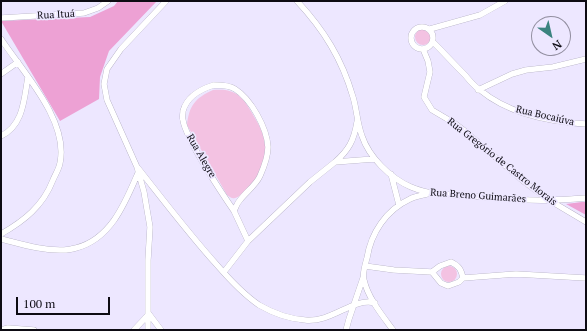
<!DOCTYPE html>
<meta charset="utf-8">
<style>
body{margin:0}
#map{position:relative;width:587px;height:331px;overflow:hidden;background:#ede7ff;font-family:"PT Serif",serif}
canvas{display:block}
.frame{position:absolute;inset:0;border:2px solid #0d0b13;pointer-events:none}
.north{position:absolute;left:531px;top:16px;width:40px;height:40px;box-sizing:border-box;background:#ede7ff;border:1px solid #938fa1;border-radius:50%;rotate:146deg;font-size:11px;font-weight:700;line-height:16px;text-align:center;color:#0d0b13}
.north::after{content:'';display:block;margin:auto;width:14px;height:18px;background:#3b837f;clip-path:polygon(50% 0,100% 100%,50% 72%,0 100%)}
.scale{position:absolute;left:16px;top:297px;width:94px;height:18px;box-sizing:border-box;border:2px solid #0d0b13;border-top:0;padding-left:5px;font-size:12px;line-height:14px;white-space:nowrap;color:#0d0b13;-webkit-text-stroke:3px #ede7ff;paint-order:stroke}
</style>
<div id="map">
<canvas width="587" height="331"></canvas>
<div class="frame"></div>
<div class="north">N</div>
<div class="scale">100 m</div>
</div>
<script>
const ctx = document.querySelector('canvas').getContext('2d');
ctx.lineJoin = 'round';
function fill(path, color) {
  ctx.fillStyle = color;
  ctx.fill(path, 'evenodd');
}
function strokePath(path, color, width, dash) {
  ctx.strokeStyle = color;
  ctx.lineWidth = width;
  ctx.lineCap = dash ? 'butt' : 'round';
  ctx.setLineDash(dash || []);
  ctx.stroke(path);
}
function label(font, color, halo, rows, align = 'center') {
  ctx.font = font + ' "PT Serif",serif';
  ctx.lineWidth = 3.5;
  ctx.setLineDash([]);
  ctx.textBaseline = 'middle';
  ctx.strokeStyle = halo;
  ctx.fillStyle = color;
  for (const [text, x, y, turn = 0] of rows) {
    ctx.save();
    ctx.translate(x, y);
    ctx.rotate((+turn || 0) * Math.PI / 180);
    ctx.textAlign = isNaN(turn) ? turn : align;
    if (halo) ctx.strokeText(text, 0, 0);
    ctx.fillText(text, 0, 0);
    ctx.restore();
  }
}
const green = new Path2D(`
 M415 37a8 8 0 1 1 16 0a8 8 0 1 1-16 0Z
 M213 90C234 88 242 95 252 113 259 125 266 136 265 150 265 159 262 169 257 177 254 181 240 198 235 198 232 199 230 197 227 195L187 125C189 106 195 98 213 90Z
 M441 274a8 8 0 1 1 16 0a8 8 0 1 1-16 0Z`);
const forest = new Path2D(`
 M118 1H157L109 51 100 77 99 99 60 121 1 21 90 17 114 6Z
 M582 202H586V215L566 204Z`);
const minor = new Path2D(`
 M297 1C324 30 342 59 353 97 357 110 357 123 362 136 369 157 390 178 411 187 430 195 450 195 471 196 497 198 523 201 550 200 562 200 574 199 586 198
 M1 18 84 13 98 8 108 1
 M411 38a11 11 0 1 1 22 0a11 11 0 1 1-22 0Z
 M430 29 480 15 505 1
 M1 39C23 72 69 121 60 163 59 169 55 175 53 180 43 206 24 221 1 234
 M433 42C444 53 454 64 465 75 469 80 474 86 480 90 509 114 550 122 586 124
 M423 49 428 61 430 72 424 97 432 110 454 123 466 132 522 180 549 200 586 222
 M1 74 18 62
 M214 85C221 85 229 85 235 89 251 99 267 128 268 147 268 157 264 167 260 176 256 185 246 192 240 200 237 203 236 207 234 211 219 189 204 166 192 143 189 136 184 128 183 120 182 118 183 114 183 111 187 96 201 89 214 85Z
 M478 90 512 74 526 70 553 67 586 59
 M1 136C24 125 24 98 28 77
 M335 162C349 150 354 140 357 122
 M138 168C164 201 189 234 217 265 230 280 243 294 259 305 273 313 290 319 305 320 332 323 353 297 375 303
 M391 174 399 205
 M234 211 248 241
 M1 239C21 244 43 251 64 250 68 250 72 249 76 248 111 239 125 203 138 173
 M365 266 394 270 432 272 440 266 451 262C459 266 461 269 463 278
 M224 272 248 241 310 182 335 162 374 159
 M432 272 441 283 448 286 459 282 463 278 516 274 586 278
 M1 330 8 328 34 330
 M134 330 149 314 161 330
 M148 330V260L150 227 144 192 137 167 107 100 104 84 107 69 121 49 166 1
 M346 330 349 319 363 278
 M393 330C382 315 368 298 364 280 362 274 365 265 367 258 371 233 386 210 410 199 416 196 424 195 431 193`);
const streetNames = [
 ["Rua Ituá",56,15,-3],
 ["Rua Bocaiúva",545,116,13],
 ["Rua Alegre",201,156,60],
 ["Rua Gregório de Castro Morais",502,162,38],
 ["Rua Breno Guimarães",478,196,4]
];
fill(green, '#f3c2e2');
fill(forest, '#eda1d4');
strokePath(minor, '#a6a1b7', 6);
strokePath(minor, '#fff', 5.5);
label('10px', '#0d0b13', '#ede7ff', streetNames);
</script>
